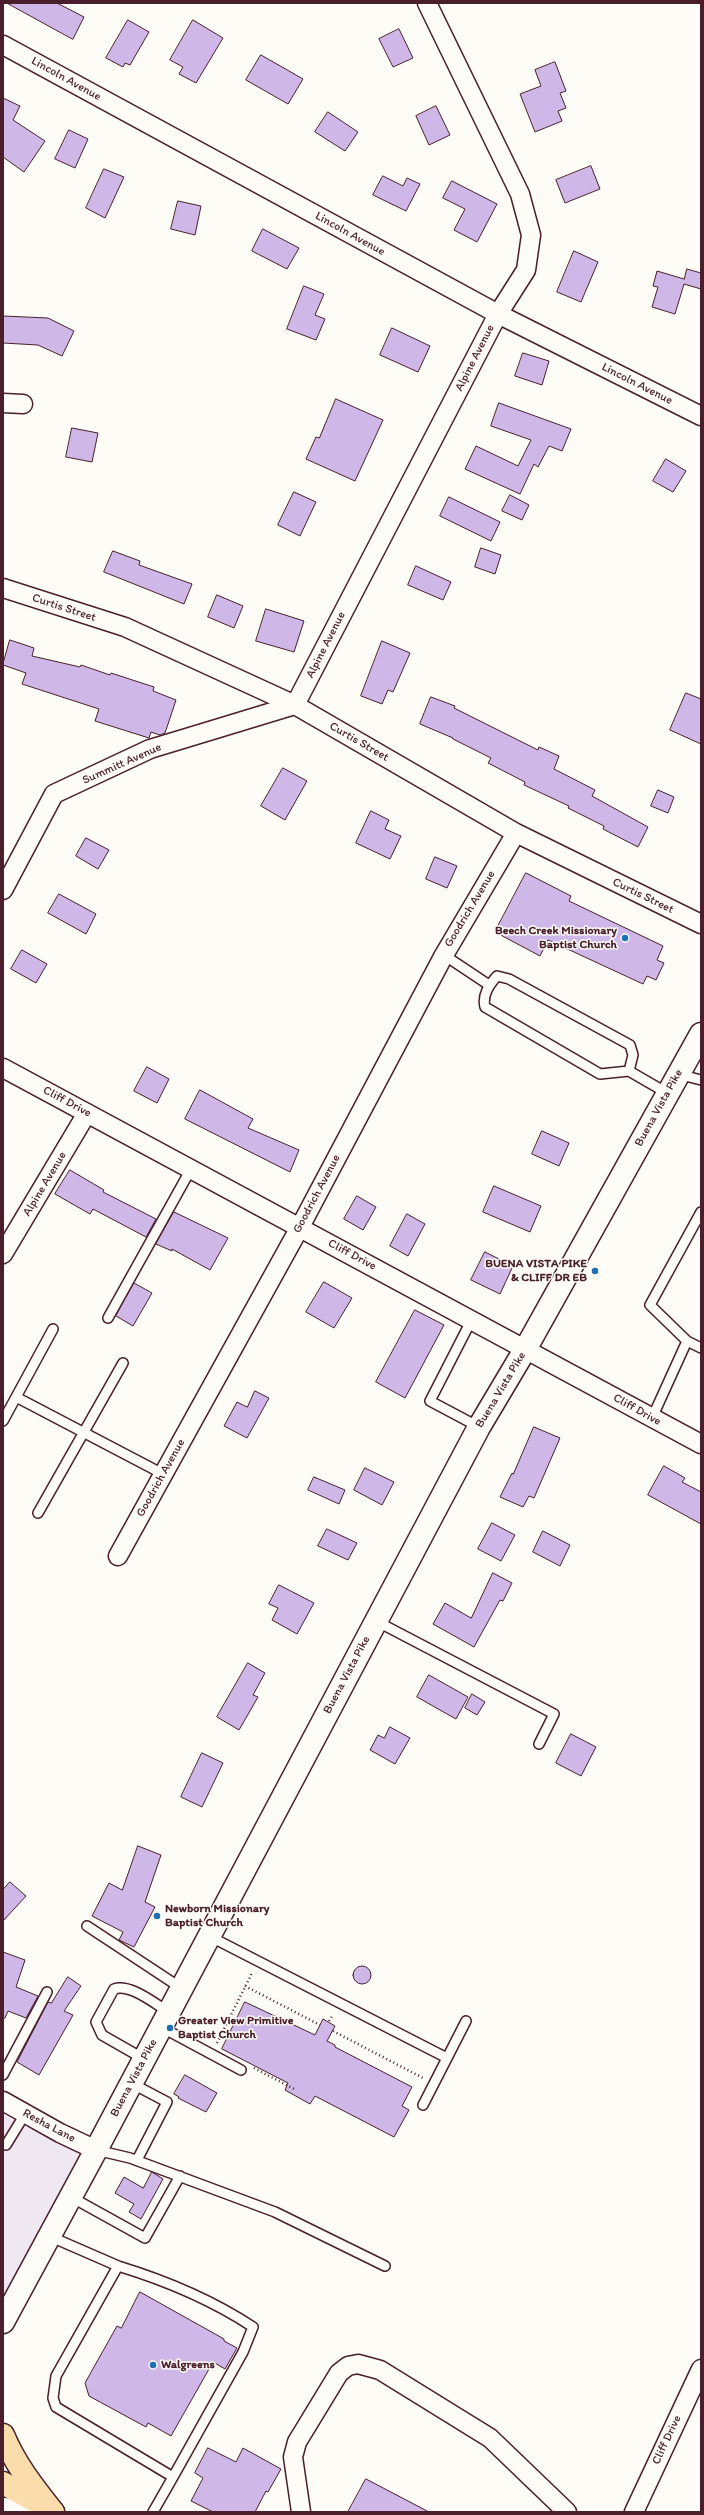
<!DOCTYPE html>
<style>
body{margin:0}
#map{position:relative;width:704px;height:2515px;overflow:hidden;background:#fdfcf7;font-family:Itim,sans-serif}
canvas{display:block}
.frame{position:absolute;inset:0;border:4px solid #4a1f2b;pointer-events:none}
</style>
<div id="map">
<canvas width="704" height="2515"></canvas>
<div class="frame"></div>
</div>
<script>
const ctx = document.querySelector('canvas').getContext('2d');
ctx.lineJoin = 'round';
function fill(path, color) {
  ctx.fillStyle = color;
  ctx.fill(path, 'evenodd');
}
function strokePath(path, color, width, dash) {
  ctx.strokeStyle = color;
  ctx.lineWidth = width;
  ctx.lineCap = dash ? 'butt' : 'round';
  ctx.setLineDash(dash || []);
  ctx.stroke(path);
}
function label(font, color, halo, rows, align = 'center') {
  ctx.font = font + ' Itim,sans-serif';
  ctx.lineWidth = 3;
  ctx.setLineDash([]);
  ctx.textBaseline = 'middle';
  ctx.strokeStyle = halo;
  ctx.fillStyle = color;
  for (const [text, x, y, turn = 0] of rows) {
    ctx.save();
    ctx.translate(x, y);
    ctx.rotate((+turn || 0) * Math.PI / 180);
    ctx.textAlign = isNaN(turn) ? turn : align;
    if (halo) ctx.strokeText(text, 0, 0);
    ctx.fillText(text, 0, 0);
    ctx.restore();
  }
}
const built = new Path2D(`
 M3 2101 96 2150 3 2322Z`);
const building = new Path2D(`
 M7 3H57L84 17 73 39Z
 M128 20 149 32 130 65 125 63 123 67 106 58Z
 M193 20 223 38 196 83 179 74 183 67 170 60Z
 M399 29 413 58 393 67 379 39Z
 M261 55 303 79 288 104 246 80Z
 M555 62 566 91 560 93 566 108 558 111 562 121 535 132 520 94 541 86 535 70Z
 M3 98 20 106 13 120 45 141 24 172 3 157Z
 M436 106 450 135 429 145 416 116Z
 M328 112 358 132 345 151 315 132Z
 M69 130 88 139 75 168 55 159Z
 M591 166 600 189 565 203 556 180Z
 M104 169 124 177 105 218 86 208Z
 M383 176 403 186 407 178 420 184 406 211 373 195Z
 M452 181 497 204 477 242 454 230 465 209 443 198Z
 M178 201 201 206 195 235 171 229Z
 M263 229 299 248 287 269 252 251Z
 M574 251 598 262 581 302 557 292Z
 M687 269 701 273V289L684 284 675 314 652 307 658 287 653 286 657 271 684 279Z
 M304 286 324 294 315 315 325 319 316 340 287 329Z
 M3 316 48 318 74 331 62 356 38 345 3 343Z
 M392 328 430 346 418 372 380 355Z
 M523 353 549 361 542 385 515 376Z
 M336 399 383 420 355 481 306 459 316 437 319 438Z
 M499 403 571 429 562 451 549 446 538 467 534 464 520 494 465 469 476 446 518 466 531 440 491 426Z
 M72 428 98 433 92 462 66 457Z
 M666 459 686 471 673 492 653 481Z
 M294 492 316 502 300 536 278 525Z
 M510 495 529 505 522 520 502 511Z
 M449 497 500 522 491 541 440 516Z
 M481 548 501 555 495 574 475 567Z
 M113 551 140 561 139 565 192 584 184 604 104 572Z
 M416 566 451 582 443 600 408 585Z
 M217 595 243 606 234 628 208 617Z
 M266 609 304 621 294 652 256 641Z
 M10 640 34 648 32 656 80 667 81 665 110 675 111 673 154 687 153 691 176 700 165 733 160 735 151 732 149 738 95 721 99 709 22 684 26 673 3 665Z
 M382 641 410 653 393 692 388 690 382 704 361 696Z
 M686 693 701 699V744L670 730Z
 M431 697 455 706 454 708 538 750 539 747 559 756 554 769 595 790 592 796 648 827 638 847 603 829 604 826 568 808 569 806 524 785 525 782 488 763 491 758 453 739V738L420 724Z
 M283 768 307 781 285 820 261 806Z
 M658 790 674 797 668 813 651 806Z
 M371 811 389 820 385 829 401 836 390 859 356 843Z
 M86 838 109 850 98 869 76 856Z
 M435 857 457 866 447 888 426 879Z
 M526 873 571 896 569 901 663 946 657 960 664 963 656 980 647 976 643 984 548 940 540 956 495 932Z
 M59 894 96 914 86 934 48 913Z
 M22 950 47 964 36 983 11 969Z
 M147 1067 169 1079 157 1103 134 1091Z
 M200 1090 253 1119 248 1128 299 1150 290 1172 185 1119Z
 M542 1131 569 1143 559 1166 532 1154Z
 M70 1170 104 1190 103 1192 156 1219 146 1237 93 1209 90 1214 55 1194Z
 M494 1186 541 1206 530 1232 483 1212Z
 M357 1196 376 1207 363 1230 344 1219Z
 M174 1212 228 1238 210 1270 172 1249V1251L156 1244Z
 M407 1214 425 1224 408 1256 390 1246Z
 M485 1252 513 1266 500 1294 471 1280Z
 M324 1282 352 1298 334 1328 306 1312Z
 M134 1283 152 1293 133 1326 116 1316Z
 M415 1310 444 1325 405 1398 376 1382Z
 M255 1391 269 1398 247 1438 224 1426 237 1402 247 1407Z
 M534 1427 560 1438 534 1498 529 1496 523 1507 500 1497 512 1473 513 1474Z
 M664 1466 685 1478 682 1482 701 1492V1524L648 1495Z
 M365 1468 394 1482 382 1505 354 1490Z
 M314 1477 345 1490 339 1504 308 1490Z
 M492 1523 515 1535 501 1561 478 1549Z
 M327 1529 357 1543 348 1560 318 1546Z
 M543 1531 570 1545 560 1566 533 1552Z
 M493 1573 512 1583 503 1601 500 1600 474 1647 433 1624 445 1603 471 1618Z
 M279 1585 314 1603 297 1634 272 1620 278 1608 269 1604Z
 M248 1663 265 1673 253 1695 258 1697 239 1730 217 1717Z
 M429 1675 468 1697 456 1719 417 1697Z
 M472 1694 485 1702 477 1715 465 1708Z
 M390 1727 410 1738 395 1764 370 1750 378 1735 384 1738Z
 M571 1734 596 1747 581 1776 556 1763Z
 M202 1753 223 1763 202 1807 181 1797Z
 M138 1846 161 1855 145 1902 155 1907 134 1947 119 1940 123 1932 92 1916 109 1883 122 1890Z
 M10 1882 26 1896 3 1921V1890Z
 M3 1952 25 1960 16 1987 38 1996 26 2018 8 2011 5 2018H3Z
 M353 1975a9 9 0 1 1 18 0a9 9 0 1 1-18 0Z
 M68 1977 81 1986 64 2011 73 2015 39 2075 17 2062 48 2002 51 2003Z
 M245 2002 315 2035 323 2019 335 2026 327 2041 335 2045V2047L412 2087 402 2106 409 2110 394 2137 315 2096 310 2104 285 2090 288 2083 222 2049Z
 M185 2075 217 2093 206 2112 178 2098 179 2097 174 2094Z
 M152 2172 163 2179 141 2219 129 2212 134 2204 115 2193 124 2177 143 2188Z
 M140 2292 224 2339V2341L237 2348 225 2369 213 2362 171 2436 148 2423 146 2427 89 2396 85 2383 117 2326 121 2328Z
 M208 2448 236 2462 243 2448 281 2469 268 2492 266 2491 255 2512H213L191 2501 203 2478 195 2473Z
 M366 2479 429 2512H348Z`);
const path = new Path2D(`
 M245 1986 320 2025
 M329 2021 333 2015
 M333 2031 423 2078
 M217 2043 252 1973
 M254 2068 294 2089`);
const lane = new Path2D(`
 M444 955 489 985
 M629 1071 633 1055 630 1045 509 979 497 976C489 985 482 995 485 1007L600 1074 629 1071 667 1093
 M678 1074 701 1080
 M701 1212 650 1305 687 1341 701 1348
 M108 1318 191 1169
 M472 1319 430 1401 479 1427
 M16 1397 163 1474
 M652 1418 687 1341
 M3 1421 53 1329
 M38 1513 123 1363
 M376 1621 554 1714 539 1744
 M87 1926 181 1988
 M209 1936 447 2058
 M161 2027 241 2070
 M144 2059 102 2035 96 2022 114 1989C130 1983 155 2004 169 2012
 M3 2075 47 1992
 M131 2083 167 2102 137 2160
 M423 2105 466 2021
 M6 2145 25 2114
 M96 2150 130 2158 275 2212 385 2266
 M71 2197 145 2238 180 2176
 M49 2236 118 2266 56 2376 53 2398 56 2407 173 2477 243 2352 253 2327C212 2300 164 2280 118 2266
 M153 2512 173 2477`);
const street = new Path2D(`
 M3 45 498 314 701 416
 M3 403 23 404
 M3 588 125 627 295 705 516 833 701 924
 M3 890 54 794 150 749 295 705 498 314 526 270 531 235 520 194 427 3
 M3 1068 701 1444
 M3 1254 87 1113
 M118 1556 300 1227 444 955 516 833
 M3 2101 60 2133 96 2150
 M301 2512 293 2457 297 2442 339 2373 348 2366 358 2364 380 2370 490 2438 567 2512
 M634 2512 701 2369`);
const secondary = new Path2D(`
 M3 2322 96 2150 479 1427 526 1348 701 1034
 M3 2509 53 2512`);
const primary = new Path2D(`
 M3 2435C15 2464 33 2487 53 2512
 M3 2483 42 2505`);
const markers = [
 [625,938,4,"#1f6fb2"],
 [595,1271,4,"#1f6fb2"],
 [157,1916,4,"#1f6fb2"],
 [170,2028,4,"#1f6fb2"],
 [153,2365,4,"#1f6fb2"]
];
const streetNames = [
 ["Lincoln Avenue",66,79,29],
 ["Lincoln Avenue",350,234,29],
 ["Alpine Avenue",475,358,-63],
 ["Lincoln Avenue",637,384,27],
 ["Curtis Street",64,608,18],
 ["Alpine Avenue",326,645,-63],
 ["Curtis Street",359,742,30],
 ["Summitt Avenue",122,764,-24],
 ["Curtis Street",643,896,26],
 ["Goodrich Avenue",470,909,-59],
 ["Cliff Drive",67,1102,28],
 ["Buena Vista Pike",659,1108,-61],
 ["Alpine Avenue",45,1184,-59],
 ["Goodrich Avenue",317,1194,-62],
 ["Cliff Drive",352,1255,28],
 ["Buena Vista Pike",501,1390,-59],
 ["Cliff Drive",637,1410,29],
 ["Goodrich Avenue",161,1478,-61],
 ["Buena Vista Pike",347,1675,-62],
 ["Buena Vista Pike",134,2078,-62],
 ["Resha Lane",49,2126,28],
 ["Cliff Drive",667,2440,-65]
];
const poiNames = [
 ["Beech Creek Missionary",617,931,"right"],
 ["Baptist Church",617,945,"right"],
 ["BUENA VISTA PIKE",587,1264,"right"],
 ["& CLIFF DR EB",587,1278,"right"],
 ["Newborn Missionary",165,1909],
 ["Baptist Church",165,1923],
 ["Greater View Primitive",178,2021],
 ["Baptist Church",178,2035],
 ["Walgreens",161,2365]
];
fill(built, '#efe8f2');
fill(building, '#cfb8e7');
strokePath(building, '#4a1f2b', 1);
strokePath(lane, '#4a1f2b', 12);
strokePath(street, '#4a1f2b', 21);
strokePath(secondary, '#4a1f2b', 25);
strokePath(primary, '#4a1f2b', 25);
strokePath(path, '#4a1f2b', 2.5, [1, 3]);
strokePath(lane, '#fdfcf7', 9);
strokePath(street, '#fdfcf7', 18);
strokePath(secondary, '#fdfcf7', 22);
strokePath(primary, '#faddab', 22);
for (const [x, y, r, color] of markers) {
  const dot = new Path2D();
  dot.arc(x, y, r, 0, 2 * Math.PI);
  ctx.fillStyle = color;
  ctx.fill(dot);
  strokePath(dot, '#fdfcf7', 1.5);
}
label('12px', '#4a1f2b', '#fdfcf7', streetNames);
label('bold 12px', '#4a1f2b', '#fdfcf7', poiNames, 'left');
</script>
